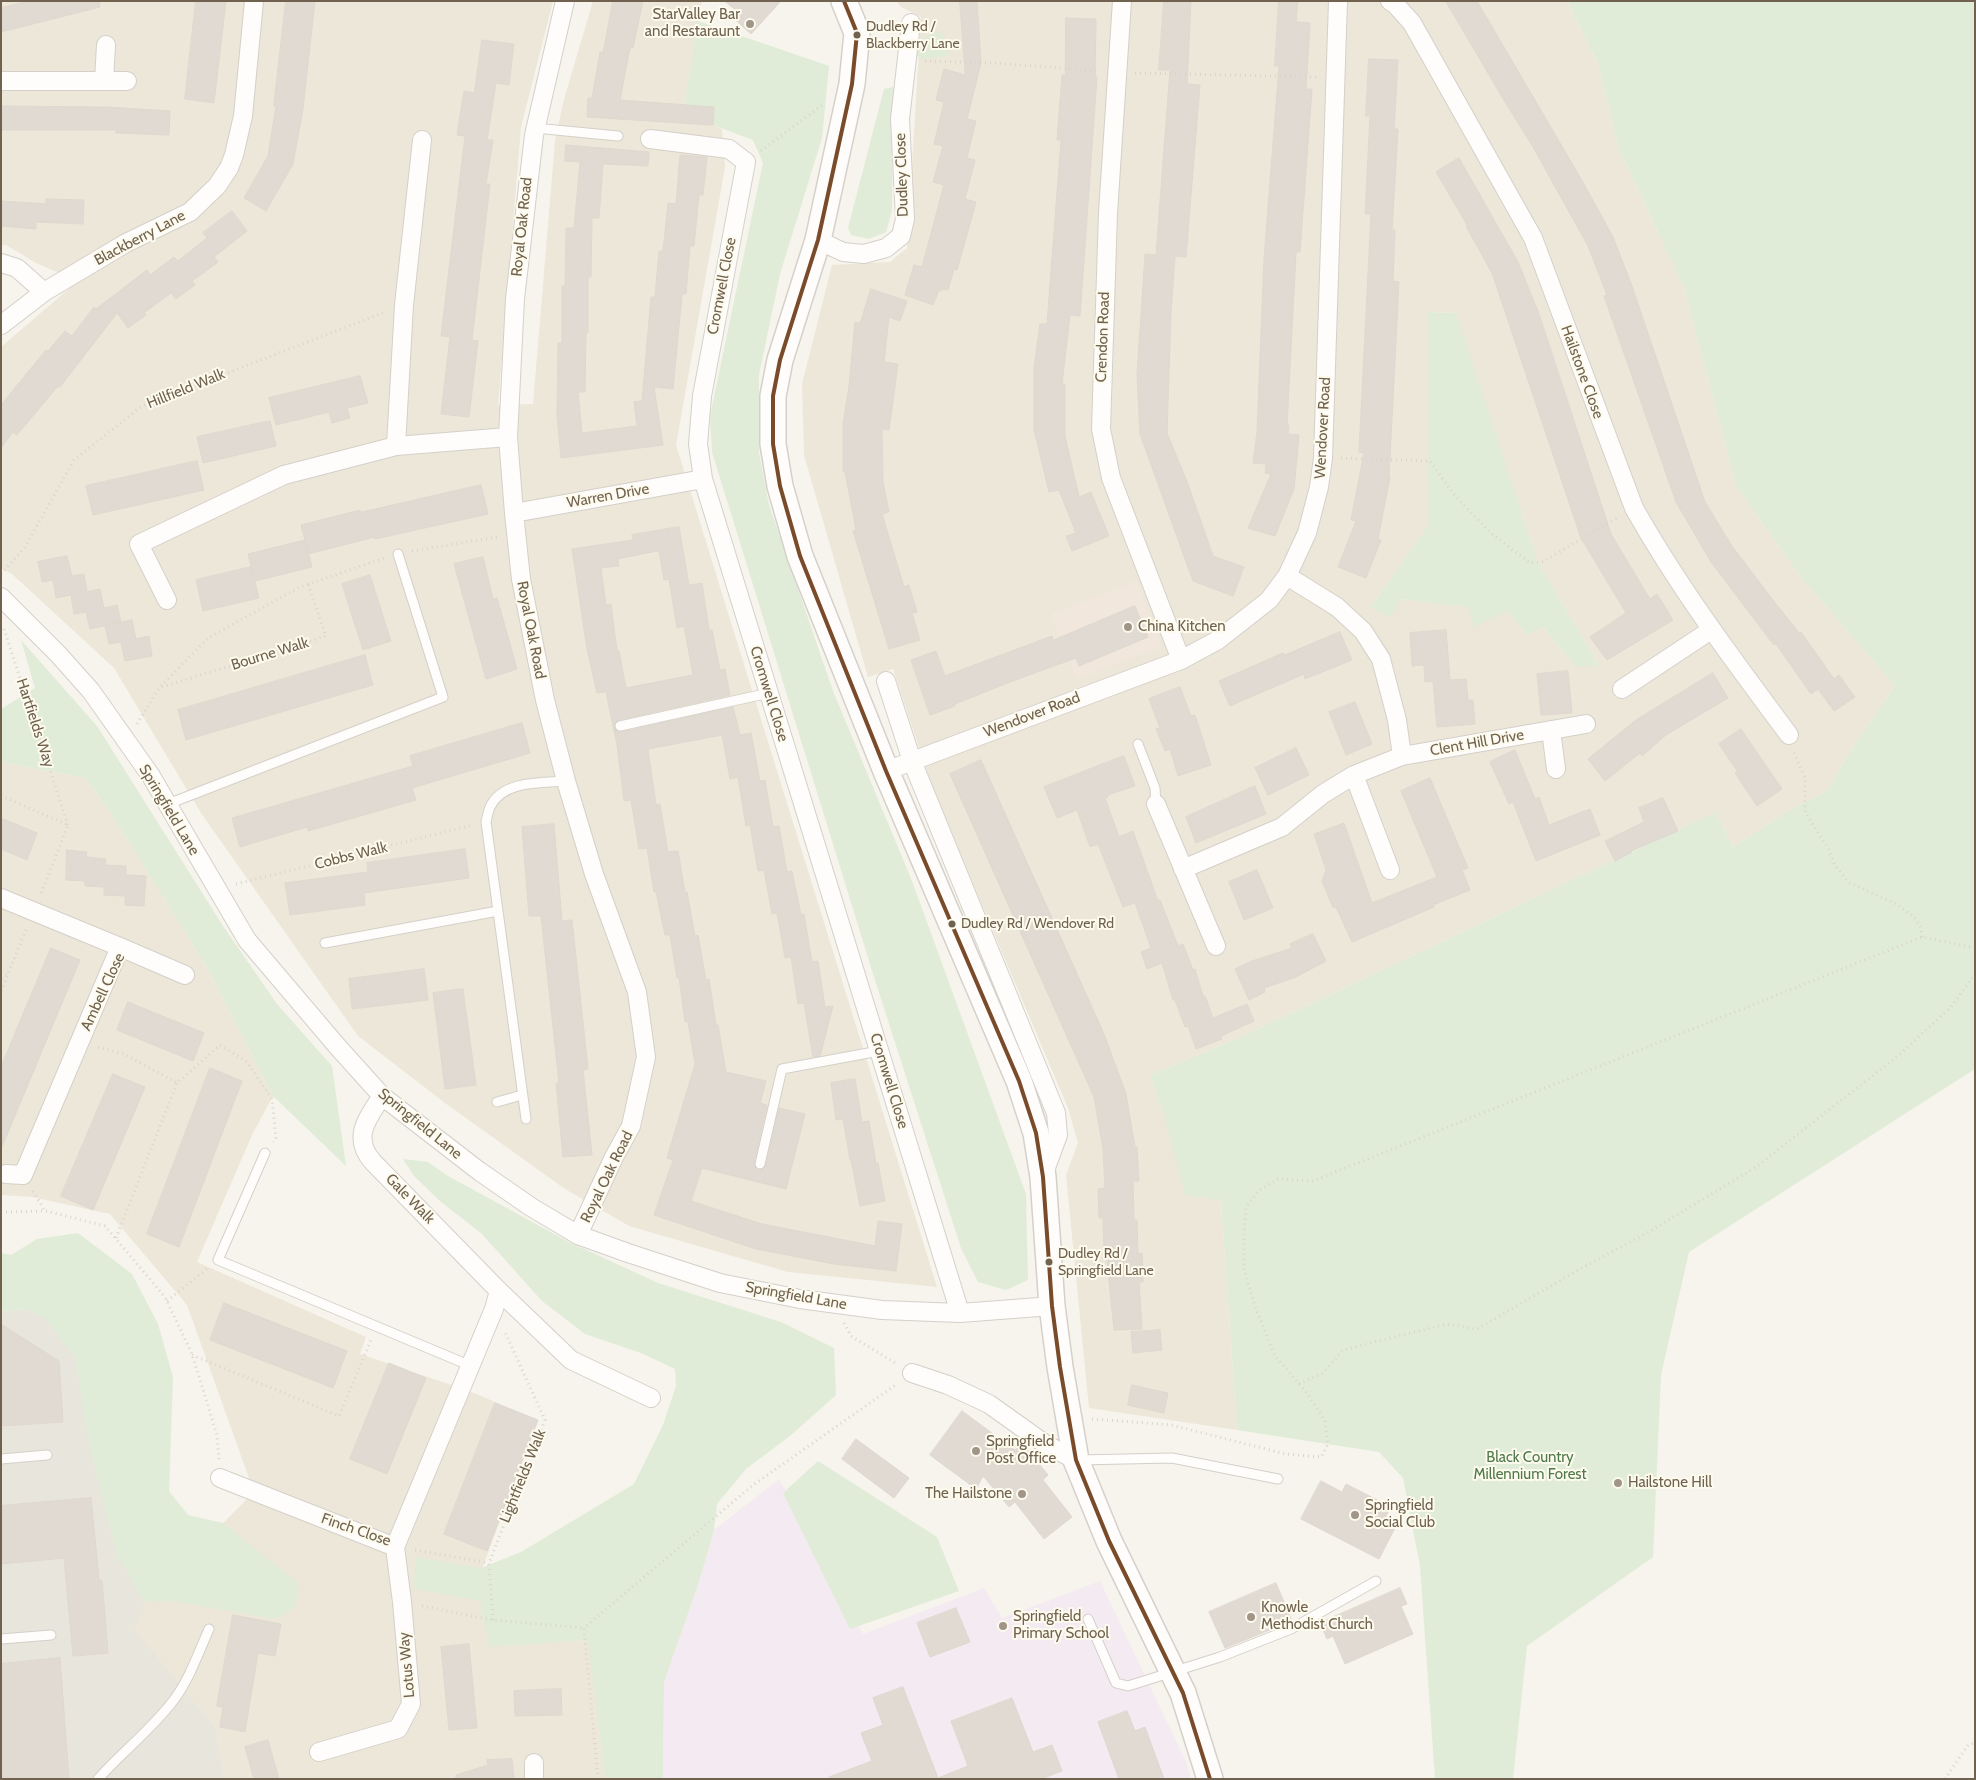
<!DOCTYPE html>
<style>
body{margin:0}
#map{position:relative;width:1976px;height:1780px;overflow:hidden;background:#f6f4ec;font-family:Cabin,sans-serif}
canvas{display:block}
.frame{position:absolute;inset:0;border:2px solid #71624f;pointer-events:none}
</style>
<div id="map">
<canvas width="1976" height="1780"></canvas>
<div class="frame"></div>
</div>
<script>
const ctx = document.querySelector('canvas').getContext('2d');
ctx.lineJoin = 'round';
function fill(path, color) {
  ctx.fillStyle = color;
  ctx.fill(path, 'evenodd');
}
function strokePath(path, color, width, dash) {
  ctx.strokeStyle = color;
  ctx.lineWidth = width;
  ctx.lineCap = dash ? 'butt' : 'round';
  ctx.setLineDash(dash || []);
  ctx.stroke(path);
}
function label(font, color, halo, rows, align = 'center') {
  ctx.font = font + ' Cabin,sans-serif';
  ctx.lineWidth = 4;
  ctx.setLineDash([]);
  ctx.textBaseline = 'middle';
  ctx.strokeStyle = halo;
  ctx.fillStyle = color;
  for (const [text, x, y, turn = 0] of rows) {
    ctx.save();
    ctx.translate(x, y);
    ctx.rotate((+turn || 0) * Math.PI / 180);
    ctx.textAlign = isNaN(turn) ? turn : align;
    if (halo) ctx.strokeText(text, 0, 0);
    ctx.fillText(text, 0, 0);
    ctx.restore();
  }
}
const residential = new Path2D(`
 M1 1H553L521 127 498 405 533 404 555 141 563 103 593 1H702L684 104 714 107 713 125 722 129 725 167 676 445 937 1287 788 1272 629 1226 565 1189 445 1103 358 1036 201 813 114 668 12 574 1 568V347L78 281 36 263 6 245H1Z
 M896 1H1567L1598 64 1618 147 1684 288 1736 486 1803 580 1895 686 1855 744 1827 791 1788 811 1733 847 1716 812 1241 1037 1150 1075 1164 1116 1221 1200 1237 1430 1089 1408 1066 1175 1078 1143 1068 1108 932 787 893 669 868 677 804 455 802 384 832 265 890 262 907 248 921 17 901 7ZM1427 312 1455 313 1538 562 1599 666H1575L1543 627 1528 635 1507 611 1401 599 1371 607 1427 527Z
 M1 762 86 778 112 815 206 966 273 1096 252 1135 197 1262 366 1337 360 1354 469 1391 538 1420 477 1582 489 1646 589 1640 605 1779H224L216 1728 133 1629 145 1602 254 1492 187 1305 110 1214 32 1197 1 1195Z`);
const commercial = new Path2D(`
 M1137 581 1161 647 1077 679 1050 614Z`);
const industrial = new Path2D(`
 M25 1309 108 1342 145 1602 134 1629 216 1728 224 1779H1V1312Z`);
const education = new Path2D(`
 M779 1479 833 1568 863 1634 984 1588 1002 1618 1100 1581 1187 1764 1191 1779H663L664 1682 699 1582 714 1530Z`);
const green = new Path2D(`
 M1567 1H1975V1069L1689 1252 1661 1375 1653 1557 1527 1646 1513 1779H1435L1420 1566 1403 1478 1379 1452 1237 1430 1221 1200 1185 1195 1164 1116 1150 1075 1241 1037 1716 812 1733 847 1788 811 1827 791 1855 744 1895 686 1803 580 1736 486 1684 288 1618 147 1598 64Z
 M698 21 829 66 822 138 780 274 759 375V453L769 505 833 691 912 881 1026 1194 1028 1280 1006 1290 978 1282 961 1248 874 977 712 452 710 416 763 163 753 140 713 125 714 107 684 105Z
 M933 32 942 33 949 56 922 59 917 56C916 44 924 38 933 32Z
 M893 87 892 211 886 232 869 239 851 235 848 228 884 89Z
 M1427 312 1456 313 1538 562 1599 666H1575L1543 627 1528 635 1507 611 1474 627 1468 607 1401 599 1390 618 1371 607 1427 527Z
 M21 640 97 726 223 926 277 1004 332 1066 346 1166 273 1096 206 966 112 815 86 778 1 762V709L35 688Z
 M403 1159 428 1162 448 1176 567 1241 658 1283 781 1322 834 1348 836 1395 790 1436 746 1469 717 1504 714 1530 699 1582 664 1682 663 1779H605L588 1640 489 1647 480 1601 414 1589 415 1557 481 1568 521 1552 634 1484 663 1425 676 1386 675 1369 641 1353 585 1334 542 1301 481 1233 441 1202 414 1176Z
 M78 1233 132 1274 158 1324 173 1377 169 1491 188 1515 223 1523 298 1583 296 1607 275 1619 174 1601 145 1602 117 1555 90 1450 75 1358 44 1317 25 1309 1 1312V1253L11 1255 37 1239Z
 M818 1461 937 1537 959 1591 850 1629 783 1493Z`);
const building = new Path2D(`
 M30 1H99L100 7 1 32V8Z
 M196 1H226L214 103 185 99Z
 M286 1H315L303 109 293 164 266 211 244 198 268 156 276 106H274Z
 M613 1H643L633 48H630L620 100 714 107 713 125 587 117 588 98H592L600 52H603Z
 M725 1H781L751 34 730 15 735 10Z
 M960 1H977L981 63 967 119 976 121 967 158 975 160 965 199 976 202 957 270 954 269 948 290 941 289V291L939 290 933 305 905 295 914 265 922 267 944 185 933 182 943 146 934 144 944 102 936 100 944 69 965 75Z
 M1164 1H1191L1187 84 1200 85 1186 257 1175 256 1171 313 1167 433 1188 484 1213 556 1244 567 1233 596 1193 581 1140 434 1137 374 1145 254 1156 255 1170 70H1159Z
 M1279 1H1298L1296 22 1310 23 1306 89H1312L1300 252H1296L1287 425H1289L1288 434 1299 435 1294 489 1275 536 1248 528 1271 474 1265 473 1266 464 1253 463 1257 432 1264 259 1279 66H1275Z
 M1446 1H1477L1584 184 1613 237 1632 286 1705 502 1732 546 1769 595 1799 633 1801 632 1834 679 1839 675 1855 697 1834 711 1818 689 1811 694 1776 644 1774 645 1742 603 1711 562 1676 502 1604 296 1607 295 1588 246 1533 147 1505 102Z
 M1066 18 1096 19 1095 77H1097L1080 316 1070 315 1062 384H1065V436L1079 497 1091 492 1109 536 1072 551 1066 536 1076 533 1059 490 1049 492 1034 430V368L1040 324H1047L1061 140H1057L1062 75H1065Z
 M482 40 514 44 509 85 496 83 487 140H493L486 184H490L472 340 478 341 469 417 441 414 450 337 441 336 465 136 457 135 464 91 474 93Z
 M1369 59 1398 60 1394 129H1398L1392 230H1395L1393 281 1399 282 1389 477H1390L1378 539 1381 540 1366 578 1338 567 1356 521 1351 520 1364 453 1359 452 1371 214H1365L1370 116H1366Z
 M1 106 107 107 170 111 169 135 116 133V130H1Z
 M566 145 649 152 648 166 603 164 599 218H592L591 277H588V333H586L585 392H578L582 433 637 426 634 402 642 401 651 297H655L659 251H663L668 203 676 204 680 155 707 157 703 195H699L694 246H690L686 294H682L673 389 654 387 663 445 561 458 557 415 558 343H562V286H565L566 228H574L580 162 565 161Z
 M1459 158 1518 262 1539 314 1611 534 1650 599 1657 594 1673 620 1607 660 1590 637 1626 613 1581 538 1492 273 1466 226 1467 225 1436 172Z
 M46 199 84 200 83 224 36 222V229L1 226V201L46 204Z
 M232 211 247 231 214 257 218 262 192 281 195 285 176 299 171 293 144 313 146 315 128 328 117 313 60 387 58 386 17 435 13 432 1 448V405L46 350 48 351 65 331 72 336 94 307 96 309 147 270 150 275 174 257 178 261 207 238 203 233Z
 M871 289 907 301 900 321 889 317 884 362 898 364 889 430 882 429 883 482 889 512 882 514 904 587 909 585 917 612 912 613 920 640 889 649 853 531 856 530 845 472H843V424L849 386 855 322 860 323Z
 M360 376 368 403 347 408 350 418 332 423 329 412 276 425 269 398Z
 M270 421 276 446 203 463 197 437Z
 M197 461 204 490 93 515 86 486Z
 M481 485 488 514 375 539V537L308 554 305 541 312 567 255 581 248 554 305 540 301 525 360 510 361 512Z
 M679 527 689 585 702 583 709 630H712L720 670 725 669 730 695 619 720 614 724V728L618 732H621L733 707 740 735 751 733 760 781 765 780 773 827 779 826 787 872 792 871 801 915 804 914 812 962 818 961 825 1007 833 1006 820 1056 813 1057 804 1003 798 1004 791 957 785 958 777 913 772 914 764 870 758 871 750 825 746 826 738 777 730 779 722 735 648 749 656 805 660 804 668 852 678 851 685 892H687L695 936 698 935 706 980 709 979 716 1025H718L726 1072 766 1081 760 1103 767 1105 754 1163 756 1169 762 1170 766 1165 779 1108 805 1114 786 1189 702 1168 691 1201 762 1224 875 1246 878 1221 902 1224 896 1271 834 1264 756 1249 654 1215 673 1160 667 1158 695 1064 688 1022H685L679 977 677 978 670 935H665L656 892H654L647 848 639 849 631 800 624 801 617 745 606 692 597 693 587 649 572 549 633 540 632 535ZM659 551 664 580 669 579 677 628 684 626 693 675 626 688 619 651H617L611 604 606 605 601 568 619 566 618 559Z
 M67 556 72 576 84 574 87 592 100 589 104 608 117 605 121 622 90 629 86 612 74 614 71 595 56 598 53 580 42 582 38 562Z
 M483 557 493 599 497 598 517 669 486 679 454 564Z
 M251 567 259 598 203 611 196 580Z
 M370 575 391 641 363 650 342 584Z
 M1135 606 1148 637 1079 666 1076 658 1010 682 955 704V706L930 715 911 660 936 651 945 676 1052 636 1053 640Z
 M132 620 136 639 149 636 152 656 125 661 121 642 109 644 105 626Z
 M1446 630 1450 680 1466 679 1468 700H1473L1475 724 1437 727 1433 681 1425 682 1424 665 1412 666 1410 633Z
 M1340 632 1352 660 1305 679 1304 674 1230 706 1219 681 1283 653 1284 655Z
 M365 655 373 685 186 740 178 710Z
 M1568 671 1572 713 1541 715 1537 674Z
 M1713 673 1728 698 1666 735 1642 756 1640 753 1605 781 1588 759 1636 720Z
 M1180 687 1191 716 1195 715 1211 765 1178 776 1170 749 1165 751 1156 729 1160 728 1149 699Z
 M1355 702 1372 744 1346 755 1329 712Z
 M522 723 530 753 412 788 416 800 308 831 307 827 240 847 232 818 413 766 410 756Z
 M1741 729 1782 789 1757 806 1735 773 1737 771 1719 744Z
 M1296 748 1309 775 1268 795 1255 768Z
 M1515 750 1535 799 1539 797 1549 825 1590 809 1600 835 1536 861 1513 802 1509 804 1490 762Z
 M1124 756 1135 786 1108 795V797L1105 798 1119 837 1133 831 1158 901 1160 900 1178 946 1183 944 1193 970 1195 969 1203 996H1205L1213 1018 1247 1004 1254 1021 1221 1036 1222 1039 1196 1049 1188 1026 1185 1027 1175 1000H1173L1162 963 1147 969 1141 952 1151 948 1135 903 1123 907 1098 844 1090 847 1077 810 1057 818 1044 787Z
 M981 760 1104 1034 1126 1094 1135 1147H1137L1139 1181H1133L1134 1220H1137L1138 1254 1142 1253 1143 1268V1282H1139L1142 1329 1114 1330 1106 1252 1104 1253 1103 1218H1099L1098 1189 1105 1188 1103 1149 1094 1097 950 774Z
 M1430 778 1468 868 1462 870 1470 890 1433 905 1434 907 1352 942 1336 907 1333 908 1322 881 1326 870 1314 834 1344 823 1372 903 1437 877 1401 791Z
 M1255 786 1266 814 1196 843 1186 817Z
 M1663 798 1678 831 1631 851 1632 852 1615 861 1605 841 1644 822 1639 808Z
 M1 818 37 833 27 860 1 849Z
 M554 824 562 921 572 920 588 1069 583 1070 592 1155 563 1157 556 1083H559L541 916H529L522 827Z
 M465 849 469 878 364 893 365 905 290 915 285 883 368 872 367 863Z
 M67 850 87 852 86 857 106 859 105 865 126 866V875L146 876 144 906 125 905V896L104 895V887L85 886V881L66 880Z
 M1257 870 1273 908 1244 920 1229 882Z
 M1313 934 1326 961 1296 977 1264 988 1265 992 1249 1000 1235 969 1252 961 1292 948 1290 944Z
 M51 948 80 960 1 1149V1067Z
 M424 969 428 1000 352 1009 349 979Z
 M463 989 476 1085 445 1089 433 993Z
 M128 1002 204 1033 193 1061 117 1030Z
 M210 1068 242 1081 179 1247 147 1234Z
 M113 1074 145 1087 93 1210 61 1196Z
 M855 1079 862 1122 869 1121 876 1164 878 1163 885 1201 860 1206 851 1160H850L843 1119 836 1120 831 1083Z
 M224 1303 347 1351 333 1388 210 1340Z
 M1 1324 59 1361 63 1422 1 1426Z
 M1160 1330 1162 1350 1133 1353 1131 1332Z
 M389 1363 426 1378 387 1474 350 1459Z
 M1132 1385 1168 1393 1164 1413 1128 1405Z
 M495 1403 538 1420 487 1551 444 1534Z
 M962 1411 1015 1450 1023 1444 1048 1475 1043 1480 1072 1517 1044 1539 1015 1502 1009 1507 983 1476 976 1489 930 1455Z
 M856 1439 909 1478 894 1498 842 1459Z
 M1321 1481 1342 1492 1346 1484 1391 1507 1383 1522 1395 1528 1379 1559 1301 1519Z
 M91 1498 99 1580H102L108 1653 73 1656 64 1558 1 1564V1506Z
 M1276 1583 1292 1621 1225 1648 1209 1612Z
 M1400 1588 1407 1604 1401 1606 1413 1634 1345 1664 1333 1636 1327 1639 1320 1623Z
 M956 1608 970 1642 930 1657 917 1623Z
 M233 1615 281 1624 275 1656 258 1653 245 1732 220 1727 223 1707 217 1706Z
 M469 1644 477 1728 449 1730 441 1647Z
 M60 1658 69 1779H1V1664Z
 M903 1687 938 1778 968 1766 951 1721 1012 1698 1033 1752 1052 1745 1062 1771 1041 1779H829V1777L872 1761 861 1733 883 1725 873 1698Z
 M561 1689 562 1715 515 1716 514 1691Z
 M1127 1711 1135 1731 1145 1727 1164 1779H1119L1098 1722Z
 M268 1740 279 1779H254L245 1747Z
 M512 1759 514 1779H456V1775L488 1765 487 1760Z`);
const path = new Path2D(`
 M925 61 993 63 1099 71
 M1135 73 1316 77
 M761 151 824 104
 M1341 458 1430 461 1456 497 1492 534 1530 563 1542 562 1619 517
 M412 551 497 537
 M1 574 25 547 74 460 142 406 385 312
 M4 629 68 825
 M162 687 326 636 308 584
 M137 724 160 687 208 638 300 587 384 558
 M1794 753 1805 778V812L1829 850 1835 865 1848 882 1896 904 1914 917 1921 927 1922 937
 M1 796 68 825 41 894
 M236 884 473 825
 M1 977 9 974
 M1 991 27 927
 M98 1047 124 1054 177 1083 220 1045 247 1062 272 1099 276 1138 273 1142
 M33 1191 45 1211
 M1 1212 46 1211 105 1226 165 1297 192 1354 217 1435 219 1460
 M116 1238 177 1083
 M167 1301 208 1268
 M844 1323 851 1336 897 1364
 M192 1355 339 1416 371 1340
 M1299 1384 1323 1373 1343 1350 1447 1324 1477 1329 1580 1269 1647 1233 1756 1167 1898 1056 1951 1007 1975 974
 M1092 1419 1172 1425 1285 1454 1321 1457 1328 1444 1325 1421 1307 1393 1275 1356 1256 1309 1244 1269V1232L1246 1208 1258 1191 1278 1179 1313 1181 1922 937 1975 948
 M415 1550 489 1563
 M422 1606 493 1620 584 1628
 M493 1620 489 1563 545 1420 505 1332
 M598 1779 584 1628 753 1485 897 1384
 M1945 1779 1968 1745 1975 1743`);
const service = new Path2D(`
 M535 128 618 136
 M620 726 769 693
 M1138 744 1155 788 1156 804
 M168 804 443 697 398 554
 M325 943 498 911
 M497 1102 522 1095
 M526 1119 486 822C487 817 488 812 490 807 503 780 541 783 566 781
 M265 1153 218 1260 471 1366
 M760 1164 782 1069 879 1051
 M1 1459 47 1455
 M1078 1460 1172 1458 1278 1479
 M1088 1619 1116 1683 1128 1686 1220 1657 1291 1629 1376 1581
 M1 1639 51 1635
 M98 1779C122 1752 151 1730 173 1701 189 1680 198 1654 209 1629`);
const minor = new Path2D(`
 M565 1 534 135 515 299 508 437 514 513 521 579 545 700 566 781 594 874 637 992 646 1057 631 1126 614 1157 578 1235
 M1122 1 1108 213 1101 429 1111 478 1181 660
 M1390 1 1395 4 1412 23 1533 238 1634 508C1679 588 1734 661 1789 735
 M1 81H127
 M104 81 106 45
 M650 139 729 149 746 162 702 396 698 444 703 479 960 1313
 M818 240 843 252 864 254 886 248 901 236 905 219 900 119 911 23
 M1 263 17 268 44 292
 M1 325 44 292 126 243 190 212 217 186 229 168 234 155 243 116 254 1
 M396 446 404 305 422 140
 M514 513 703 479
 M1 597 58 654 91 691 151 776 247 940 337 1046 382 1096 479 1171 531 1207 578 1235 628 1253 720 1283 800 1299 882 1310 960 1313 1052 1306
 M167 600 139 544 284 475 396 446 508 437
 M886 681 912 761 1056 1113 1058 1135 1044 1173
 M1622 689 1711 630
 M1551 730 1556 769
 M1402 756 1586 724
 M886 771 1181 660 1218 640 1269 600 1287 576 1307 533 1319 487 1323 458 1338 1
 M1354 775 1390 870
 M1156 804 1216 946
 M1183 869 1282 827 1323 794 1354 775 1402 756 1397 720 1381 659 1363 631 1337 607 1287 576
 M1 898 120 947
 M382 1096C368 1118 351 1137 373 1162L499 1291 571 1360 651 1398
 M6 1174 23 1175 120 947 185 975
 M912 1373 948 1385 989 1404 1045 1444 1076 1460
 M220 1478 395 1547 494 1309 499 1291
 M319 1752 398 1729 411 1704 402 1602 395 1547
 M534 1779V1763`);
const secondary = new Path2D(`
 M844 1 857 33 852 84 818 240 780 360 773 396V444L780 486 800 556 886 771 1019 1081 1036 1133 1043 1177 1052 1306 1060 1367 1076 1460 1109 1541 1183 1693 1210 1779`);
const bus1 = new Path2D(`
 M844 1 857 33 852 84 818 240 780 360 773 396V444L780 486 800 556 886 771 1019 1081 1036 1133 1043 1177 1052 1306 1060 1367 1076 1460 1109 1541 1183 1693 1210 1779`);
const markers = [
 [750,24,5,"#a09586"],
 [857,35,4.5,"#71624f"],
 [1128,627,5,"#a09586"],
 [952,924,4.5,"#71624f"],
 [1049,1262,4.5,"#71624f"],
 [976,1451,5,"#a09586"],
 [1618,1483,5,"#a09586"],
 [1022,1494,5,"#a09586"],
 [1355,1515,5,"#a09586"],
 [1251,1617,5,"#a09586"],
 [1003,1626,5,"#a09586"]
];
const busNames = [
 ["Dudley Rd /",866,27],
 ["Blackberry Lane",866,44],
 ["Dudley Rd / Wendover Rd",961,924],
 ["Dudley Rd /",1058,1254],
 ["Springfield Lane",1058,1271]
];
const poiNames = [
 ["StarValley Bar",740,15,"right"],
 ["and Restaraunt",740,32,"right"],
 ["China Kitchen",1138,627],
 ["Springfield",986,1442],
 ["Post Office",986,1459],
 ["Hailstone Hill",1628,1483],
 ["The Hailstone",1012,1494,"right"],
 ["Springfield",1365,1506],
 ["Social Club",1365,1523],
 ["Knowle",1261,1608],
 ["Methodist Church",1261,1625],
 ["Springfield",1013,1617],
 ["Primary School",1013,1634]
];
const streetNames = [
 ["Dudley Close",902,175,-92],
 ["Royal Oak Road",522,227,-84],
 ["Blackberry Lane",140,238,-28],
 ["Cromwell Close",722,286,-79],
 ["Crendon Road",1103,337,-88],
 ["Hailstone Close",1582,372,70],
 ["Hillfield Walk",186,389,-22],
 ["Wendover Road",1323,428,-87],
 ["Warren Drive",608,496,-10],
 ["Royal Oak Road",531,630,79],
 ["Bourne Walk",270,654,-17],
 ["Cromwell Close",769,694,73],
 ["Wendover Road",1032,715,-21],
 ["Hartfields Way",35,723,72],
 ["Clent Hill Drive",1477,743,-10],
 ["Springfield Lane",169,810,59],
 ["Cobbs Walk",351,856,-14],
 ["Ambell Close",103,992,-65],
 ["Cromwell Close",889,1081,73],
 ["Springfield Lane",420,1124,39],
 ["Royal Oak Road",607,1177,-64],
 ["Gale Walk",410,1199,46],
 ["Springfield Lane",796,1296,10],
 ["Lightfields Walk",523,1476,-68],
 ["Finch Close",356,1530,19],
 ["Lotus Way",407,1665,-95]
];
const parkNames = [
 ["Black Country",1530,1458],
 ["Millennium Forest",1530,1475]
];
fill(residential, '#ede7d9');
fill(commercial, '#f1e7dc');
fill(industrial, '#e8e5dd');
fill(education, '#f4ebf2');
fill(green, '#e0ecd8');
fill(building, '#e0dad2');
strokePath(building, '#ded8cf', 1);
strokePath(service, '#d4d0c9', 11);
strokePath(minor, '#d4d0c9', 20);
strokePath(secondary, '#d5d0c9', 28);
strokePath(path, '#d9d4cf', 3, [1, 4]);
strokePath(service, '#fefdfc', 9);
strokePath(minor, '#fefdfc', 18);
strokePath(secondary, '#fefdfc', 25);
strokePath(bus1, '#7a4b2a', 4);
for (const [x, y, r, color] of markers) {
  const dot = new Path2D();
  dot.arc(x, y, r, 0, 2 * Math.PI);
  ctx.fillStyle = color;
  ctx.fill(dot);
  strokePath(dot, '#fdfaee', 2);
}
label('14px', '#71624f', '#fdfaee', busNames, 'left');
label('15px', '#71624f', '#fdfaee', poiNames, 'left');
label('15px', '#71624f', '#fdfaee', streetNames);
label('15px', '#507a4b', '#fdfaee', parkNames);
</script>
